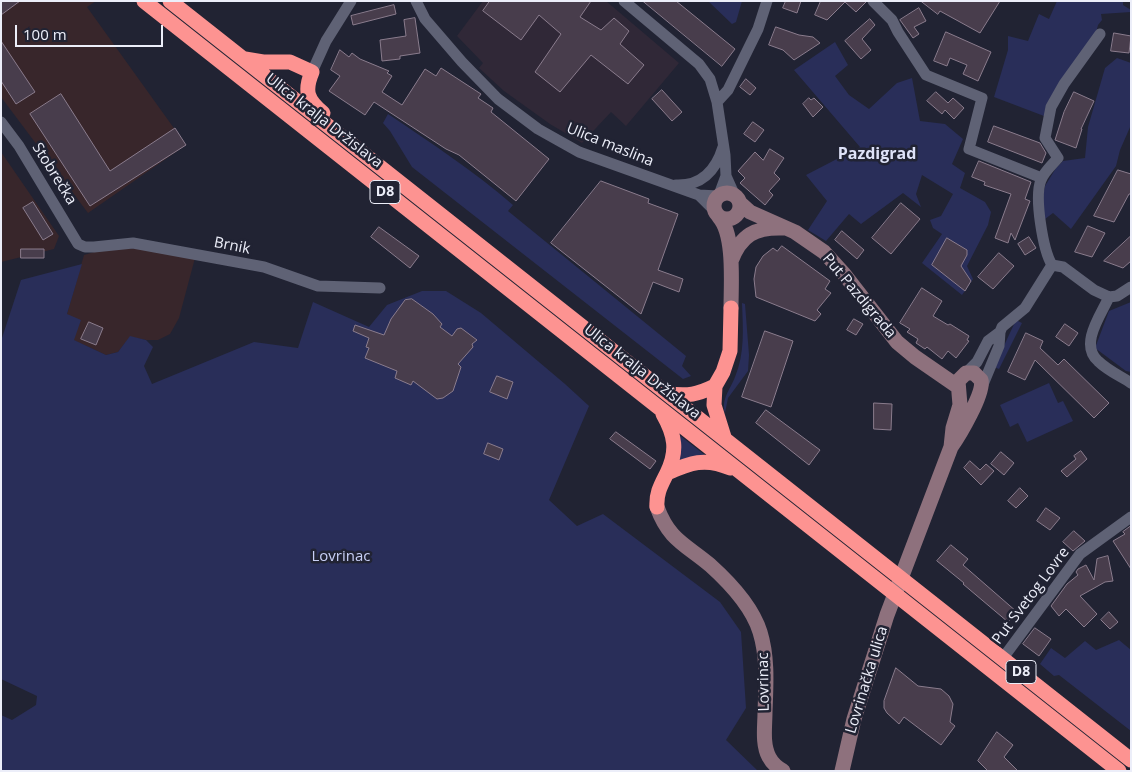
<!DOCTYPE html>
<meta charset="utf-8">
<style>
body{margin:0}
#map{position:relative;width:1132px;height:772px;overflow:hidden;background:#212333;font-family:"Open Sans",sans-serif}
canvas{display:block}
.frame{position:absolute;inset:0;border:2px solid #eceef9;pointer-events:none}
.scale{position:absolute;left:15px;top:25px;width:148px;height:22px;box-sizing:border-box;border:2px solid #eceef9;border-top:0;padding-left:6px;font-size:15px;line-height:18px;white-space:nowrap;color:#eceef9;-webkit-text-stroke:4px #212333;paint-order:stroke}
</style>
<div id="map">
<canvas width="1132" height="772"></canvas>
<div class="frame"></div>
<div class="scale">100 m</div>
</div>
<script>
const ctx = document.querySelector('canvas').getContext('2d');
ctx.lineJoin = 'round';
function fill(path, color) {
  ctx.fillStyle = color;
  ctx.fill(path, 'evenodd');
}
function strokePath(path, color, width, dash) {
  ctx.strokeStyle = color;
  ctx.lineWidth = width;
  ctx.lineCap = dash ? 'butt' : 'round';
  ctx.setLineDash(dash || []);
  ctx.stroke(path);
}
function label(font, color, halo, rows, align = 'center') {
  ctx.font = font + ' "Open Sans",sans-serif';
  ctx.lineWidth = 5;
  ctx.setLineDash([]);
  ctx.textBaseline = 'middle';
  ctx.strokeStyle = halo;
  ctx.fillStyle = color;
  for (const [text, x, y, turn = 0] of rows) {
    ctx.save();
    ctx.translate(x, y);
    ctx.rotate((+turn || 0) * Math.PI / 180);
    ctx.textAlign = isNaN(turn) ? turn : align;
    if (halo) ctx.strokeText(text, 0, 0);
    ctx.fillText(text, 0, 0);
    ctx.restore();
  }
}
const industrial = new Path2D(`
 M1 1H96L87 7 186 145 88 213 1 97Z
 M1 152 59 236 54 249 1 262Z
 M126 248 158 250 195 258 179 318 170 334 158 340H146L130 337 118 352 106 355 73 340 67 314 84 255 101 250Z`);
const education = new Path2D(`
 M483 1H606L679 63 626 126 611 112 582 143 550 124 504 91 479 68 483 63 457 36Z`);
const green = new Path2D(`
 M708 1H742L736 22 732 24Z
 M1057 1H1123V5L1131 10V12L1101 14 1102 20 1098 25 1095 37 1044 116 994 97 1008 50V36L1028 41 1039 14 1049 19Z
 M835 42 848 65 835 76 849 95 869 109 897 83 912 78 920 121 945 124 963 139 952 164 965 173 960 188 985 202 991 212 988 225 967 266 973 279 962 295 922 263 942 234 933 228 930 220 941 216 953 194 922 175 916 194 921 207 903 193 861 224 849 214 826 241 808 230 827 201 806 175 860 147 794 70Z
 M1117 58 1131 63V125L1120 150 1116 166 1071 229 1053 213 1045 219 1042 201 1045 186 1056 168 1063 161 1085 158 1088 127 1105 68Z
 M388 114C431 143 474 171 513 205L508 211 686 356 682 366 691 376 683 379 412 167 390 131 383 123Z
 M82 264 67 314 81 320 74 340 106 355 118 352 130 336 146 340 153 347 144 366 152 384 254 342 298 348 313 302 369 327 387 305 422 291H446L481 313 565 384 589 406 549 500 577 526 603 514 720 602 741 632 746 708 726 740 758 771H1V715L12 720 36 705 37 696 1 679V341L21 280Z
 M1131 302V372L1126 371 1095 348 1109 311Z
 M742 303 745 304 749 355 748 371 728 398 725 413C721 399 730 390 735 377 745 353 743 329 742 303Z
 M1016 320 1022 323 999 369 994 367Z
 M1049 383 1058 403 1063 401 1073 421 1027 442 1018 423 1010 427 1000 405Z
 M678 434 706 456 679 460Z
 M1119 640 1131 650V731L1059 675 1054 676 1040 664 1051 648 1065 658 1085 641 1096 650Z`);
const building = new Path2D(`
 M1 1H20L1 15Z
 M490 1H591L580 17 601 30 614 18 629 31 620 44 644 65 628 84 591 55 560 92 535 72 561 34 539 15 521 40 483 11Z
 M643 1H676L735 49 722 66Z
 M786 1H801L797 13 783 8Z
 M821 1H866V2L856 12 845 2 827 20 815 15Z
 M921 1H1000L980 33 940 11 938 14Z
 M394 5 396 14 353 25 351 16Z
 M919 8 926 21 914 27 919 34 913 38 900 20Z
 M415 18 420 53 400 56V59L382 61 380 40 406 36 404 20Z
 M870 19 875 25 862 39 871 50 861 59 845 41Z
 M776 27 799 35 813 37 820 43 794 60 783 50 769 45Z
 M946 32 991 52 978 81 963 74 967 65 950 58 947 66 934 61Z
 M1114 33 1131 36 1129 53 1111 51Z
 M1 41 35 92 16 104 1 81Z
 M340 50 349 57 352 53 360 59 389 71 387 73 392 76 382 92 402 105 425 69 436 76 441 68 481 94 478 98 493 108 491 112 549 159 516 201 459 155 446 149 374 102 365 115 329 91 340 76 331 70Z
 M746 79 756 88 750 95 740 87Z
 M662 90 682 112 672 121 652 99Z
 M936 92 948 103 953 98 964 108 954 119 945 110 942 114 927 101Z
 M1074 92 1094 101 1081 129H1082L1076 148 1055 140 1064 112Z
 M61 94 110 171 175 128 186 145 90 206 30 114Z
 M809 98 811 100 814 98 823 107 813 117 803 104Z
 M753 122 764 130 755 142 744 134Z
 M994 126 1040 143 1046 153 1042 163 988 142Z
 M770 149 784 158 774 173 780 179 769 191 773 195 765 205 740 183 745 178 738 171 755 152 763 160Z
 M979 161 1031 182 1025 199 1030 201 1015 240 1011 233 1008 243 995 238 1011 194 984 185 985 182 972 177Z
 M1118 170 1131 174V194H1129L1114 222 1094 216Z
 M601 181 649 199 648 203 678 214 658 270 683 279 679 292 653 282 641 314 551 243Z
 M33 202 53 234 43 240 23 208Z
 M901 203 920 219 891 254 872 238Z
 M1088 226 1105 233 1092 257 1075 252Z
 M379 227 419 256 410 268 371 237Z
 M842 231 864 250 857 259 835 240Z
 M1131 236V261L1123 268 1104 261Z
 M1029 237 1036 248 1025 255 1018 244Z
 M947 238 967 250V255L961 266 971 281 965 291 932 265Z
 M782 246 830 281 825 289 831 293 817 310 821 314 815 321 756 297 754 279 756 267 763 256 773 248 777 251Z
 M21 249H44V258H21Z
 M999 253 1014 266 993 289 978 277Z
 M922 288 942 301 933 316 948 325 950 324 969 336 967 340 969 341 956 358 948 351 942 359 927 347 925 349 916 343 918 339 907 332 910 329 900 323Z
 M412 299 433 314 442 324 440 327 452 336 457 329 461 328 477 340 472 344 473 347 458 364 461 367 453 391 443 398 437 399 413 381 411 385 395 378 397 371 365 358 369 348 366 347 369 338 353 331 355 325 384 335 391 319 405 300Z
 M854 319 863 324 856 335 847 330Z
 M89 322 103 328 96 345 81 339Z
 M1065 324 1078 333 1069 346 1056 337Z
 M765 331 793 341 771 407 742 397Z
 M1026 333 1043 341 1040 348 1058 365 1064 359 1109 403 1094 418 1035 360 1025 380 1008 372Z
 M497 376 513 382 507 399 490 392Z
 M874 403 892 404 891 430 874 429Z
 M766 410 820 450 809 465 756 423Z
 M616 432 656 461 650 469 610 439Z
 M488 443 503 449 499 460 484 454Z
 M1081 451 1087 459 1067 477 1061 471 1076 459 1074 456Z
 M1001 452 1014 463 1004 475 991 464Z
 M970 461 980 470 986 464 994 471 981 485 964 468Z
 M1020 488 1028 496 1016 508 1008 501Z
 M1046 508 1060 518 1050 530 1037 521Z
 M1131 526V569L1113 541 1125 534 1123 532Z
 M1074 531 1085 541 1073 551 1063 542Z
 M951 545 968 559 963 565 1017 612 1008 622 963 584 964 583 937 561Z
 M1108 556 1113 581 1105 582 1080 596 1097 614 1084 627 1066 609 1059 616 1051 606 1067 584 1078 575 1076 572 1078 569 1086 565 1094 580 1097 559Z
 M1109 612 1118 622 1110 629 1101 620Z
 M1035 628 1051 639 1039 656 1023 644Z
 M896 668 918 686 941 689 949 696 953 704 950 722 955 726 941 745 904 717 899 724 887 713 884 708V701Z
 M997 732 1013 745 1004 757 1018 771H988L978 761Z`);
const street = new Path2D(`
 M416 1 425 19 462 62 498 99 538 129 579 152 699 195 718 196
 M624 1 699 64 710 79 717 102 725 155 726 176 719 195
 M873 1 892 20 898 32 926 75 982 98 969 149 1042 178
 M312 72 326 41 351 1
 M717 102 728 90 758 29 767 1
 M1 122 19 146 78 244 85 247H94L133 243 264 267 318 286 380 288
 M726 176 735 196
 M676 185C702 186 716 170 723 147
 M699 195 714 210
 M1052 265C1043 250 1034 197 1041 180 1044 172 1052 165 1058 158L1045 138 1051 107 1064 84 1100 34
 M1052 265 1063 267 1094 290 1109 297
 M1109 297C1101 315 1079 344 1098 361 1107 370 1120 376 1131 383
 M1109 297 1117 296 1131 287
 M966 373 977 362 988 341 1000 332
 M982 387 999 346 1000 332 1002 327 1025 308 1052 265
 M1003 658 1080 554 1131 517`);
const secondary = new Path2D(`
 M714 206a13 13 0 1 1 26 0a13 13 0 1 1-26 0Z
 M740 203 750 212 795 232 824 252 844 274 897 342 915 357 957 386
 M719 217C735 235 731 284 731 308
 M731 261C741 235 755 227 783 228
 M657 507C669 540 685 544 710 565 730 583 752 606 760 632 768 658 766 685 765 712 765 726 762 744 769 757 772 763 778 768 783 771
 M842 771 854 719 887 615 951 447C959 436 985 392 981 380L974 373H966L958 381 960 405 953 428 951 447`);
const highway = new Path2D(`
 M144 1 1119 771
 M170 1 1131 760
 M245 59 263 62H290L312 72C304 91 307 100 323 113
 M668 394C689 396 696 395 715 386
 M724 437 714 405 715 386 723 372 730 351 731 308
 M667 473C690 463 705 457 730 468
 M657 507C656 493 661 485 667 473 678 451 675 435 663 414`);
const shields = [
 [385,192,30],
 [1021,672,30]
];
const shieldNames = [
 ["D8",385,192],
 ["D8",1021,672]
];
const streetNames = [
 ["Ulica kralja Držislava",324,121,38],
 ["Ulica maslina",610,145,22],
 ["Stobrečka",54,174,58],
 ["Brnik",232,246,11],
 ["Put Pazdigrada",859,296,50],
 ["Ulica kralja Držislava",642,372,38],
 ["Put Svetog Lovre",1031,596,-53],
 ["Lovrinačka ulica",867,680,-73],
 ["Lovrinac",764,682,-91]
];
const parkNames = [
 ["Lovrinac",341,557]
];
const neighbourhoodNames = [
 ["Pazdigrad",877,154]
];
fill(industrial, '#38262b');
fill(education, '#302837');
fill(green, '#292e59');
fill(building, '#483d4c');
strokePath(building, '#8a7c8d', 1);
strokePath(street, '#5f6275', 11);
strokePath(secondary, '#8e717d', 15);
strokePath(highway, '#fd9391', 15);
for (const [x, y, w] of shields) {
  const box = new Path2D();
  box.roundRect(x - w / 2, y - 11.5, w, 23, 4);
  ctx.fillStyle = '#212333';
  ctx.fill(box);
  strokePath(box, '#eceef9', 1);
}
label('bold 14px', '#eceef9', null, shieldNames);
label('15px', '#eceef9', '#212333', streetNames);
label('15px', '#c8cff5', '#212333', parkNames);
label('bold 16px', '#dee2f8', '#212333', neighbourhoodNames);
</script>
